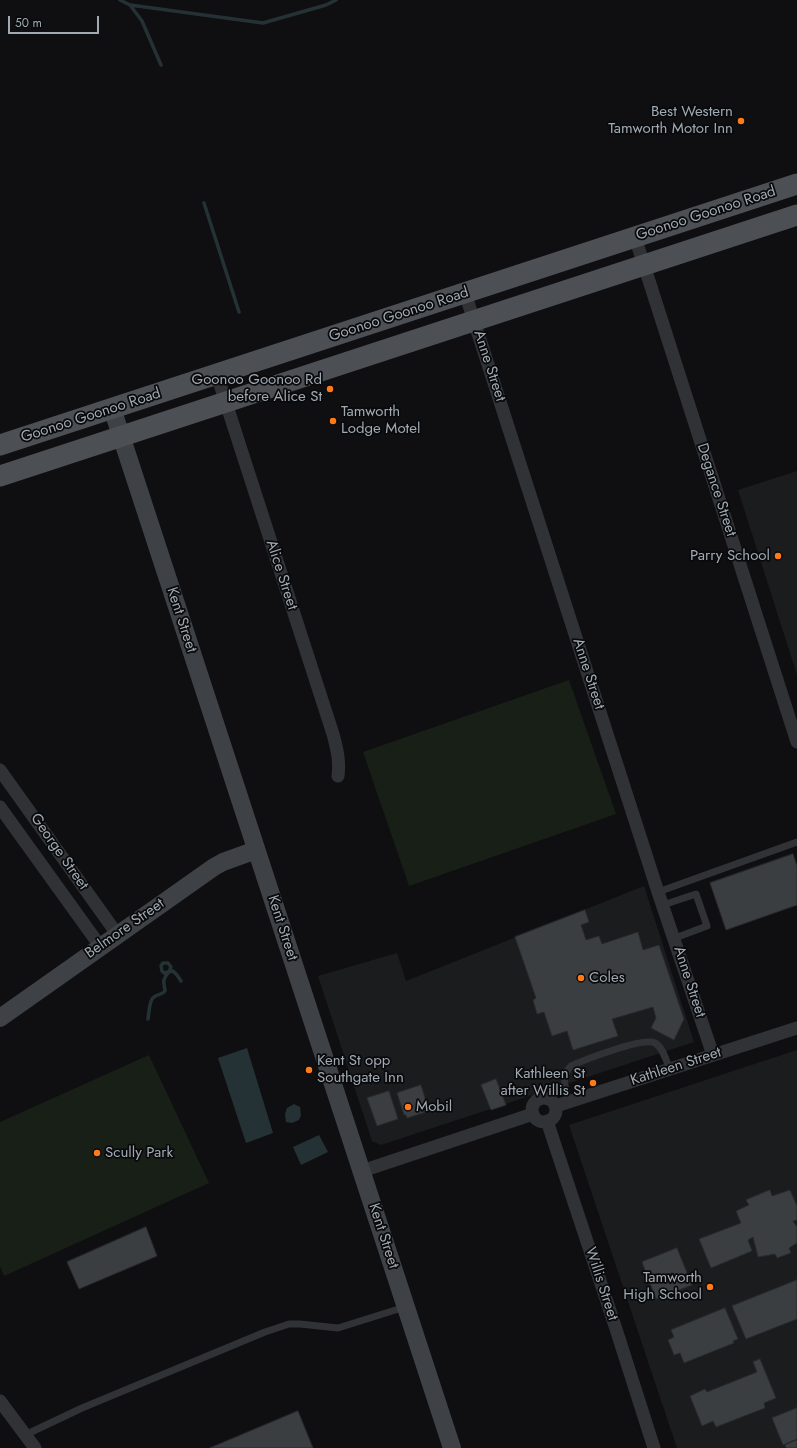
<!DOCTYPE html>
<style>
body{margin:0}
#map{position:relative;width:797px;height:1448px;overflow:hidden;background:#0f0f11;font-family:Jost,sans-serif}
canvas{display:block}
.scale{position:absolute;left:8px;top:16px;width:91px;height:18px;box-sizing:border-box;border:2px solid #9faab3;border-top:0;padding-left:5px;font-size:12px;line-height:14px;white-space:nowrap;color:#9faab3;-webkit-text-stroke:3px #0a0a0c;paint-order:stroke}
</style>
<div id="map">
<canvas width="797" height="1448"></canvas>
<div class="scale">50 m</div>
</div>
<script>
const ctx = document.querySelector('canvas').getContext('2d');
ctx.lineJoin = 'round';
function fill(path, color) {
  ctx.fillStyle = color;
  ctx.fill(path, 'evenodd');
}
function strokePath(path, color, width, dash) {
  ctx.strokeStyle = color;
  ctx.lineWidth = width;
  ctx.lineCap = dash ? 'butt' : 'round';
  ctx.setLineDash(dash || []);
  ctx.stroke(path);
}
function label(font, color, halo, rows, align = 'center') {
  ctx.font = font + ' Jost,sans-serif';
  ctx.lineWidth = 3.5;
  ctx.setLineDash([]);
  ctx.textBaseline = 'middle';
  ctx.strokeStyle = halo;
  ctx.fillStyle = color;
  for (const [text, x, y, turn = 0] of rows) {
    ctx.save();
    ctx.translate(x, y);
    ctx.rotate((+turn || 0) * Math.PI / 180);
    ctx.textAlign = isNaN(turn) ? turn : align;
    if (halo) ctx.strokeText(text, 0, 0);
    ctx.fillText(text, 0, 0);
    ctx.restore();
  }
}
const built = new Path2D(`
 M797 471V675L738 490Z
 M644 886 694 1042 381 1145 372 1141 318 976 397 953 406 981Z
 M797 1050V1448H677L569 1125Z`);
const green = new Path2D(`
 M569 680 616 814 409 886 363 752Z
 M149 1055 209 1183 4 1276 0 1266V1122Z`);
const water = new Path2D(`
 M247 1048 273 1133 246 1143 218 1058Z
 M294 1104 300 1107 301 1115 299 1120 292 1123 286 1122 285 1114 287 1108Z
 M319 1135 328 1152 301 1165 293 1147Z`);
const stream = new Path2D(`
 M120 0 130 5 263 23 326 5 336 0
 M130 5 142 21 161 65
 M204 203 239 312
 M148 1019C149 1013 149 1000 154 997 158 994 162 995 165 991 165 988 163 983 164 980 165 975 170 972 171 967L168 963H163L161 966 162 971 164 973 173 971 177 975 181 981`);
const building = new Path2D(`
 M793 854 797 866V905L726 930 710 883Z
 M585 910 589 922 581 925 586 940 599 936 602 944 638 932 643 950 659 945 684 1019 674 1040 651 1028 656 1018 653 1007 612 1019 618 1036 573 1050 567 1031 552 1036 544 1012 537 1014 533 1000 536 998 515 937Z
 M496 1079 506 1105 491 1110 481 1085Z
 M421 1085 429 1111 407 1118 406 1115H404L397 1093Z
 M389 1091 398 1119 377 1126 367 1098Z
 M770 1190 772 1196 790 1190 797 1206V1220L793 1221 797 1227V1243L789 1248 791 1253 777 1258 775 1254 758 1257 753 1237 748 1240 752 1251 711 1268 699 1239 741 1223 736 1211 749 1205 746 1200Z
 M146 1227 157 1256 79 1289 67 1262Z
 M677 1248 692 1285 656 1299 642 1262Z
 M797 1280V1319L746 1339 732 1306Z
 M725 1308 738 1339 733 1341 734 1343 684 1363 680 1353 674 1355 668 1340 674 1337 671 1330Z
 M760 1359 776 1398 764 1403 765 1408 716 1427 713 1421 702 1426 690 1396 705 1389 707 1392 757 1372 753 1362Z
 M797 1408V1439L783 1445 772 1418Z
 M298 1411 313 1448H210Z
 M797 1440V1448H786L785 1445Z`);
const lane = new Path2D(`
 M658 892 797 842
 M663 905 696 894 707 926 675 938
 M569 1102C566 1089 560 1077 571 1066 584 1060 643 1037 655 1043 663 1047 666 1061 670 1069
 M25 1435 82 1408 265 1332 289 1324H300L338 1328 405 1307`);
const street = new Path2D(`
 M635 237 797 742
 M465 293 658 892 713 1055
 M217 375 333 734C337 749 340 761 338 776
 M0 770 117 934
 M0 807 100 946
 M532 1110a12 12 0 1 1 24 0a12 12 0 1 1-24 0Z
 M556 1106 797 1028
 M547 1121 616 1329 654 1448
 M362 1171 533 1114
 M0 1401 35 1448`);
const secondary = new Path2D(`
 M112 408 452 1448
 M0 1018 214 867 223 862 256 850`);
const primary = new Path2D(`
 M0 445 797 184
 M0 476 797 215`);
const markers = [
 [741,121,4,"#ff7b19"],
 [330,389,4,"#ff7b19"],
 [333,421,4,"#ff7b19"],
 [778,556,4,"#ff7b19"],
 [581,978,4,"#ff7b19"],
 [309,1070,4,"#ff7b19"],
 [593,1083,4,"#ff7b19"],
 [408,1107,4,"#ff7b19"],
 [97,1153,4,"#ff7b19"],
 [710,1287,4,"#ff7b19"]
];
const poiNames = [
 ["Best Western",733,112],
 ["Tamworth Motor Inn",733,129],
 ["Goonoo Goonoo Rd",322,380],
 ["before Alice St",322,397],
 ["Tamworth",341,412,"left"],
 ["Lodge Motel",341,429,"left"],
 ["Parry School",770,556],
 ["Coles",589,978,"left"],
 ["Kent St opp",317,1061,"left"],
 ["Southgate Inn",317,1078,"left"],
 ["Kathleen St",585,1074],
 ["after Willis St",585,1091],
 ["Mobil",416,1107,"left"],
 ["Scully Park",105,1153,"left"],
 ["Tamworth",702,1278],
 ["High School",702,1295]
];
const streetNames = [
 ["Goonoo Goonoo Road",706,214,-18],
 ["Goonoo Goonoo Road",399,315,-18],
 ["Anne Street",489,366,72],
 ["Goonoo Goonoo Road",91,416,-18],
 ["Degance Street",716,490,72],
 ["Alice Street",281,575,72],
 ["Kent Street",181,620,72],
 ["Anne Street",588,674,72],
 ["George Street",59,852,55],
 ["Kent Street",282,928,72],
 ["Belmore Street",125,929,-35],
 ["Anne Street",689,982,72],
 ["Kathleen Street",676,1067,-18],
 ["Kent Street",383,1236,72],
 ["Willis Street",601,1284,72]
];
fill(built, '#1b1c1e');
fill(green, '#181f17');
fill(water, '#253235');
strokePath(stream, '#253235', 3.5);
fill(building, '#3b3e41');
strokePath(building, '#292a2d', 1);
strokePath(lane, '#303236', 7);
strokePath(street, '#303236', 13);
strokePath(secondary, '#3e4246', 18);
strokePath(primary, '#4c5055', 21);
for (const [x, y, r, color] of markers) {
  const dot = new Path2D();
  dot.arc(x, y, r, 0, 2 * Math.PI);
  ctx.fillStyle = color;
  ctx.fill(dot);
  strokePath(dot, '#0a0a0c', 1.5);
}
label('15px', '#9faab3', '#0a0a0c', poiNames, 'right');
label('15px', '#9faab3', '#0a0a0c', streetNames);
</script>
